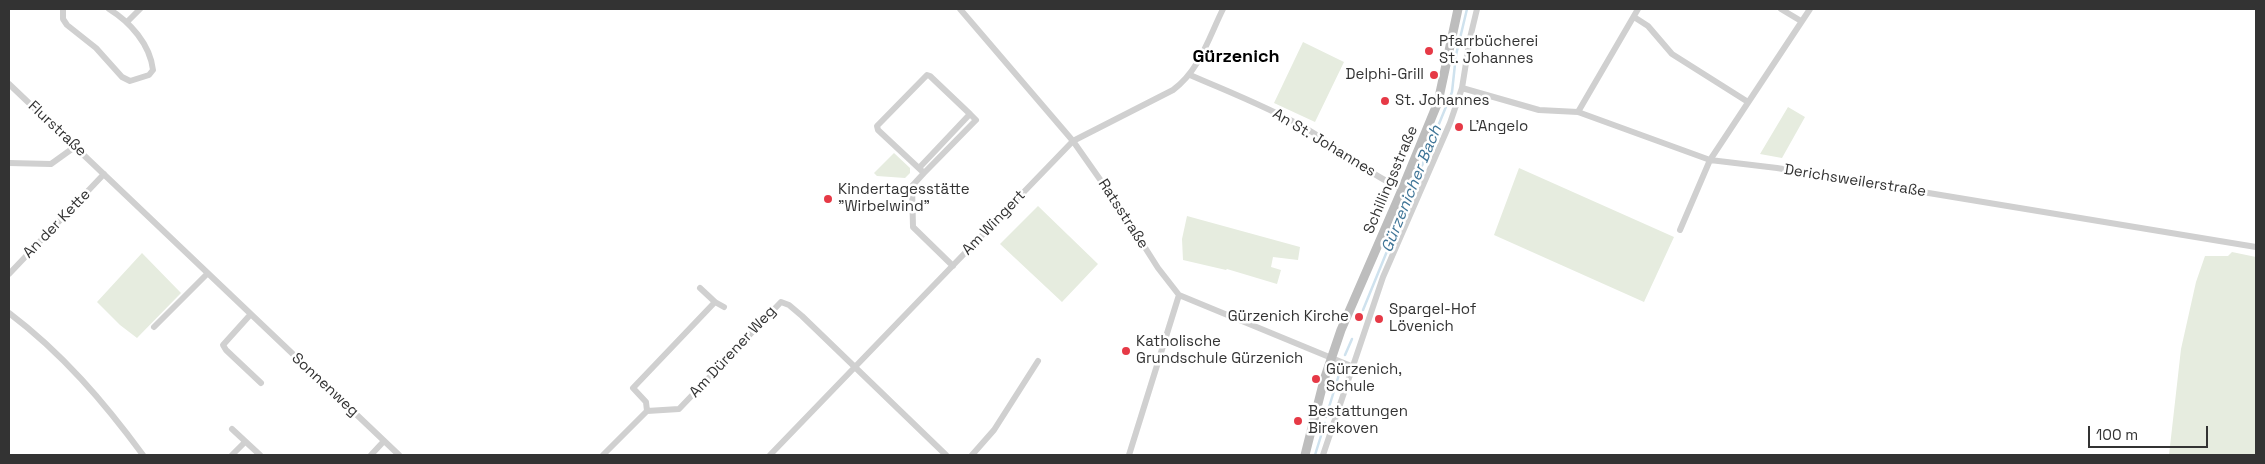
<!DOCTYPE html>
<meta charset="utf-8">
<style>
body{margin:0}
#map{position:relative;width:2265px;height:464px;overflow:hidden;background:#fff;font-family:"Space Grotesk",sans-serif}
canvas{display:block}
.frame{position:absolute;inset:0;border:10px solid #333;pointer-events:none}
.scale{position:absolute;left:2088px;top:426px;width:120px;height:22px;box-sizing:border-box;border:2px solid #333;border-top:0;padding-left:6px;font-size:15px;line-height:18px;white-space:nowrap;color:#333;-webkit-text-stroke:4px #fff;paint-order:stroke}
</style>
<div id="map">
<canvas width="2265" height="464"></canvas>
<div class="frame"></div>
<div class="scale">100 m</div>
</div>
<script>
const ctx = document.querySelector('canvas').getContext('2d');
ctx.lineJoin = 'round';
function fill(path, color) {
  ctx.fillStyle = color;
  ctx.fill(path, 'evenodd');
}
function strokePath(path, color, width, dash) {
  ctx.strokeStyle = color;
  ctx.lineWidth = width;
  ctx.lineCap = dash ? 'butt' : 'round';
  ctx.setLineDash(dash || []);
  ctx.stroke(path);
}
function label(font, color, halo, rows, align = 'center') {
  ctx.font = font + ' "Space Grotesk",sans-serif';
  ctx.lineWidth = 5;
  ctx.setLineDash([]);
  ctx.textBaseline = 'middle';
  ctx.strokeStyle = halo;
  ctx.fillStyle = color;
  for (const [text, x, y, turn = 0] of rows) {
    ctx.save();
    ctx.translate(x, y);
    ctx.rotate((+turn || 0) * Math.PI / 180);
    ctx.textAlign = isNaN(turn) ? turn : align;
    if (halo) ctx.strokeText(text, 0, 0);
    ctx.fillText(text, 0, 0);
    ctx.restore();
  }
}
const green = new Path2D(`
 M1303 42 1344 62 1315 122 1274 103Z
 M1788 107 1805 117 1782 158 1760 154Z
 M894 153 910 168V173L905 178 877 176 874 173Z
 M1519 168 1674 237 1644 302 1494 235Z
 M1038 206 1098 264 1062 302 1000 244Z
 M1187 216 1300 247 1298 260 1273 257 1271 267 1281 270 1277 284 1227 269 1226 270 1183 260 1182 239Z
 M2232 252 2256 257V455H2169L2181 349 2196 282 2205 256H2228Z
 M142 253 181 293 137 338 120 325 97 302Z`);
const stream = new Path2D(`
 M1363 310 1452 92 1456 55 1467 9
 M1345 355 1352 339
 M1326 417 1341 368
 M1315 455 1325 423`);
const minor = new Path2D(`
 M63 9V19L67 25 96 48 122 77 130 81 149 75 153 70C150 44 130 22 109 9
 M960 9 1073 141 1118 205 1158 268 1179 295 1351 366
 M1781 9 1801 21
 M1634 17 1648 26 1672 54 1748 102
 M127 22 140 9
 M1190 75C1229 92 1268 107 1305 128 1338 146 1367 174 1403 189
 M9 84 399 455
 M1462 88 1539 110 1578 112 1710 160 1777 168 2256 247
 M1578 112 1638 9
 M9 163 51 164 76 146
 M919 168 970 114 976 120 924 173
 M1680 230 1710 160 1810 9
 M953 266 913 227 912 186 924 173 878 130 877 126 927 75 930 76 970 114
 M9 274 104 174
 M700 288 715 302 724 307
 M9 313C62 353 104 402 143 455
 M250 315 223 345 226 350 261 383
 M154 327 207 274
 M647 411 646 402 633 388 715 302
 M232 429 260 455
 M232 455 245 442
 M371 455 384 441
 M603 455 647 411 679 409 781 302 789 305 802 316 946 455
 M770 455 1073 141 1173 90C1200 70 1209 37 1223 9
 M972 455 994 430 1038 361
 M1129 455 1179 295
 M1323 455 1383 277 1450 123 1462 88 1470 38 1477 9`);
const secondary = new Path2D(`
 M1305 455 1324 380 1341 330 1401 192 1438 102 1458 9`);
const markers = [
 [1429,51,5,"#e63946"],
 [1434,75,5,"#e63946"],
 [1385,101,5,"#e63946"],
 [1459,127,5,"#e63946"],
 [828,199,5,"#e63946"],
 [1359,317,5,"#e63946"],
 [1379,319,5,"#e63946"],
 [1126,351,5,"#e63946"],
 [1316,379,5,"#e63946"],
 [1298,421,5,"#e63946"]
];
const poiNames = [
 ["Pfarrbücherei",1439,42],
 ["St. Johannes",1439,59],
 ["Delphi-Grill",1424,75,"right"],
 ["St. Johannes",1395,101],
 ["L'Angelo",1469,127],
 ["Kindertagesstätte",838,190],
 ["\"Wirbelwind\"",838,207],
 ["Spargel-Hof",1389,310],
 ["Lövenich",1389,327],
 ["Gürzenich Kirche",1349,317,"right"],
 ["Katholische",1136,342],
 ["Grundschule Gürzenich",1136,359],
 ["Gürzenich,",1326,370],
 ["Schule",1326,387],
 ["Bestattungen",1308,412],
 ["Birekoven",1308,429]
];
const streetNames = [
 ["Flurstraße",57,129,43],
 ["An St. Johannes",1324,143,31],
 ["Schillingsstraße",1391,180,-67],
 ["Derichsweilerstraße",1855,181,9],
 ["Ratsstraße",1123,214,57],
 ["Am Wingert",994,223,-46],
 ["An der Kette",57,224,-46],
 ["Am Dürener Weg",733,352,-47],
 ["Sonnenweg",325,385,43]
];
const waterNames = [
 ["Gürzenicher Bach",1412,189,-68]
];
const quarterNames = [
 ["Gürzenich",1236,57]
];
fill(green, '#e6ecdf');
strokePath(stream, '#cfe2ee', 2.5);
strokePath(minor, '#d0d0d0', 6);
strokePath(secondary, '#bdbdbd', 9);
for (const [x, y, r, color] of markers) {
  const dot = new Path2D();
  dot.arc(x, y, r, 0, 2 * Math.PI);
  ctx.fillStyle = color;
  ctx.fill(dot);
  strokePath(dot, '#fff', 2);
}
label('15px', '#333', '#fff', poiNames, 'left');
label('15px', '#333', '#fff', streetNames);
label('italic 16px', '#3f7597', '#fff', waterNames);
label('bold 18px', '#000', '#fff', quarterNames);
</script>
